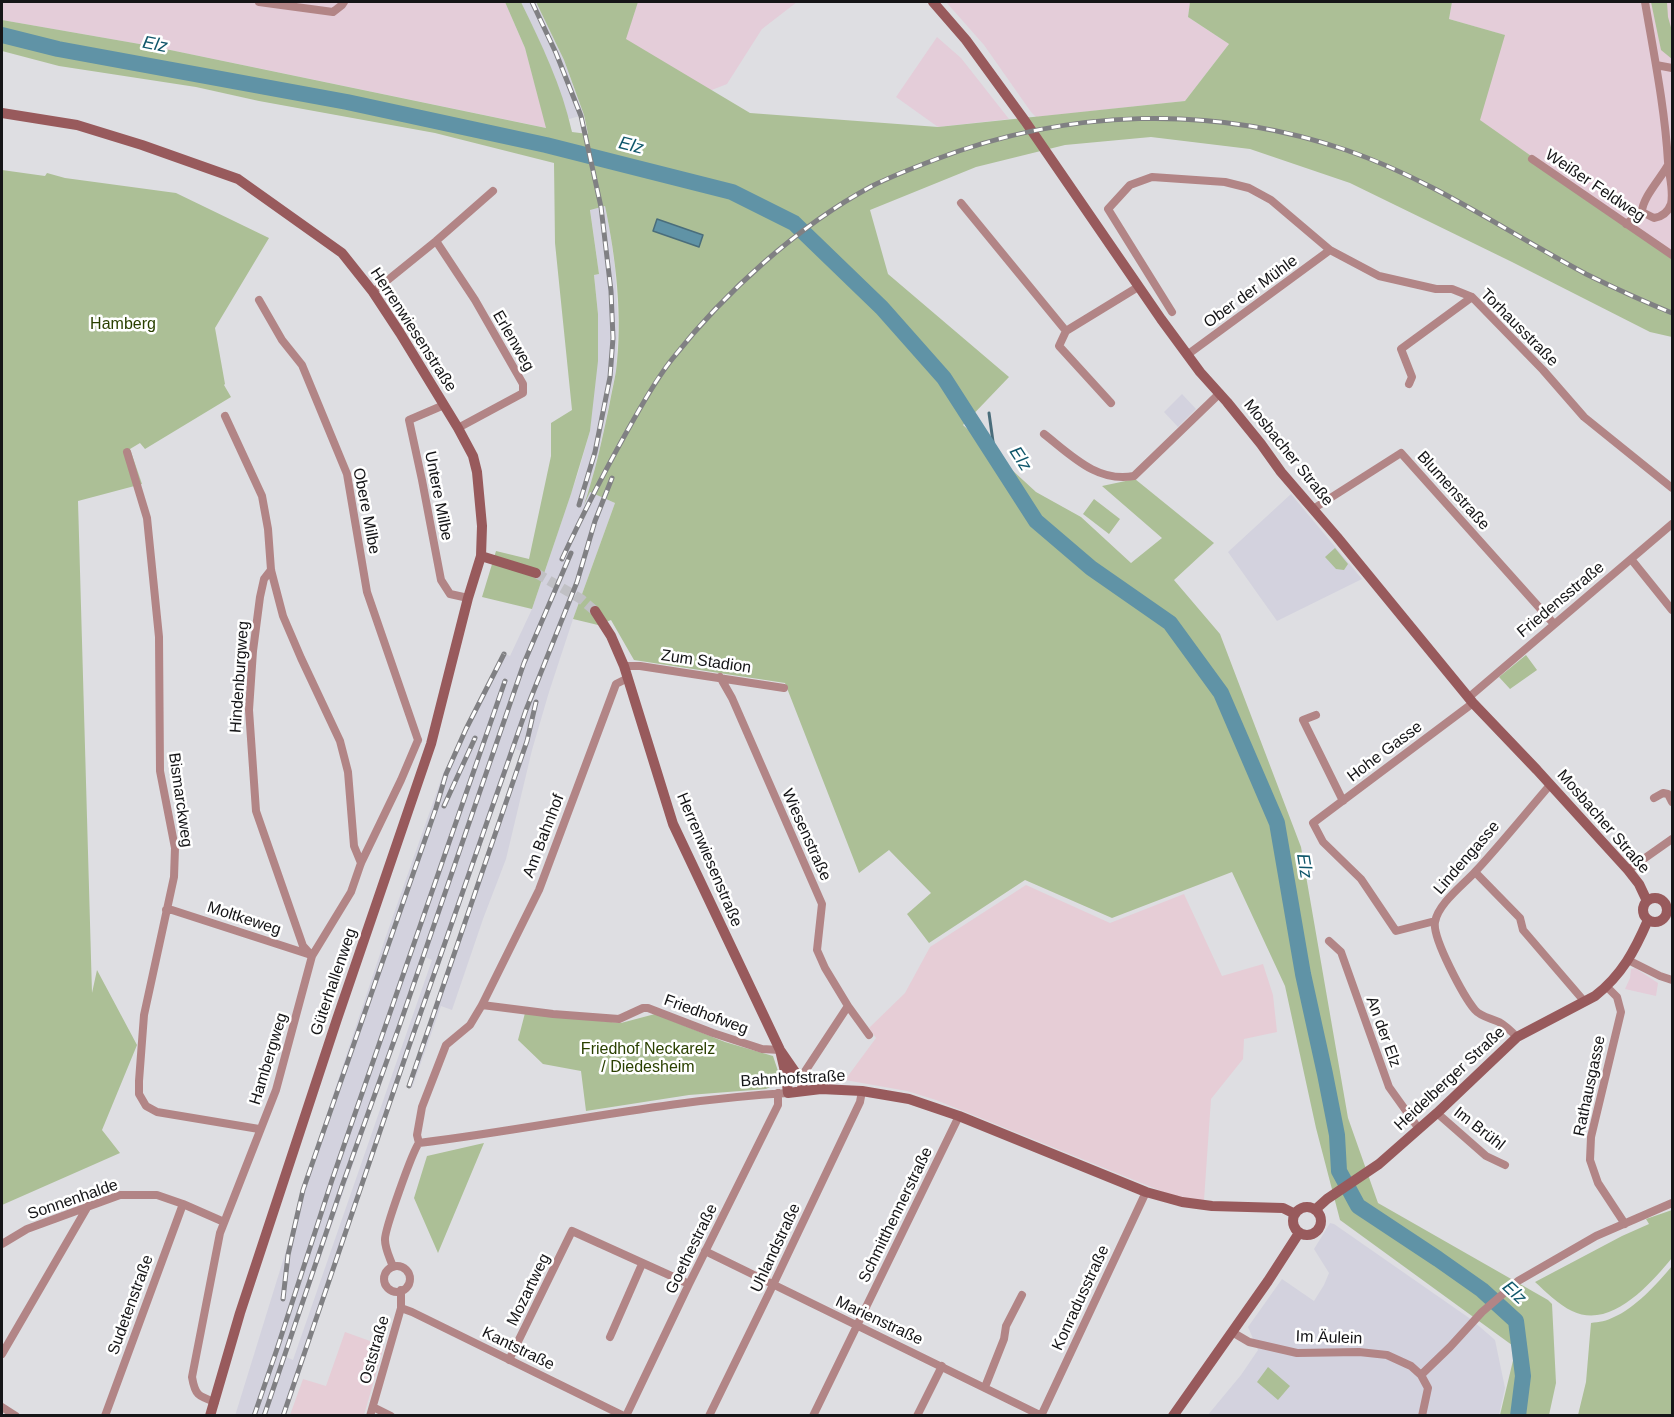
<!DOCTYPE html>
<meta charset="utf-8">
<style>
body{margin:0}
#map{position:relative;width:1674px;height:1417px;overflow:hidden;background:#dedee2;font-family:Arial,sans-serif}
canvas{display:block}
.frame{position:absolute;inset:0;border:3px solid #151517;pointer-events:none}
</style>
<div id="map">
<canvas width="1674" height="1417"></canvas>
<div class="frame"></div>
</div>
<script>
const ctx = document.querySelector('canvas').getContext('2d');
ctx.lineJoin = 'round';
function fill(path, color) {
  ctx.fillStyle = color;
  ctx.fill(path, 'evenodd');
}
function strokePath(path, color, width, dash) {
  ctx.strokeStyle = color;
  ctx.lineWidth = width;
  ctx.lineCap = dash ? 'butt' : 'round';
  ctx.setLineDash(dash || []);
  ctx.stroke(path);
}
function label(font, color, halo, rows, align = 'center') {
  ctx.font = font + ' Arial,sans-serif';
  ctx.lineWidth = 5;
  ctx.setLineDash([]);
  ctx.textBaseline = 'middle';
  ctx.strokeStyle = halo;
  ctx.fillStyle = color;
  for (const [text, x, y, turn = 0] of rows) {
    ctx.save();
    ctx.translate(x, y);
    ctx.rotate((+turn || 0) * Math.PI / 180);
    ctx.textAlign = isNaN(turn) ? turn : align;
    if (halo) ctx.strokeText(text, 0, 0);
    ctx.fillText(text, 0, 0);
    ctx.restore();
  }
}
const commercial = new Path2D(`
 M2 2H505L525 48 547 128 151 46 2 20Z
 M638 2H797L762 29 727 84 699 95 625 39Z
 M946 2H1190L1188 17 1229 44 1185 101 1036 117 1031 112 984 45Z
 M1452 2H1672V255L1479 120 1504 35 1449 19Z
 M937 37 961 58 1009 119 938 127 896 97Z
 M1635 968 1658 983 1656 996 1625 989 1630 978 1631 969Z`);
const industrial = new Path2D(`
 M1026 885 1110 923 1184 894 1222 976 1263 964 1273 995 1277 1032 1244 1039 1243 1059 1211 1099 1204 1200 1181 1199 936 1100 907 1091 845 1080 876 1038 869 1028 905 993 930 947Z
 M345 1332 384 1346 364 1415H290L303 1379 326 1386Z`);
const built = new Path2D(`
 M521 2H536L564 60 584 115 569 119 547 58Z
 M605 206 610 231 615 268 618 323 616 370 603 434 592 481 585 500 590 492 615 503 573 619 549 692 532 750 506 859 483 919 452 1010 441 1006 412 1088 407 1086 521 751 515 749 382 1131 286 1415 235 1416 285 1254 315 1149 385 939 443 774 503 653 510 656 532 609 578 473 590 431 598 314 594 275 599 274 590 209ZM425 957 432 960 293 1360 286 1357Z
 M1182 394 1196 409 1178 427 1164 412Z
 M1291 494 1362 579 1277 621 1228 552Z
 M1330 1223 1334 1224 1472 1320 1495 1340 1505 1388 1499 1415 1207 1416 1241 1375 1258 1350 1248 1327 1282 1279 1314 1301 1324 1285 1329 1273 1314 1249Z`);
const green = new Path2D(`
 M505 2H521C541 43 562 86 572 132L588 134 584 115 564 60 536 2H638L626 39 750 113 938 127 1185 101 1229 44 1188 17 1190 2H1452L1449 19 1505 35 1480 120 1672 255V337L1650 332 1512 262 1350 183 1250 149 1151 137 1065 145 976 167 870 210 888 274 1009 377 963 425 1036 492 1081 517 1131 563 1162 538 1102 486 1135 479 1214 543 1174 580 1220 634 1301 847 1348 1118 1378 1203 1548 1300 1552 1304 1556 1383 1549 1415H1500L1516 1348 1340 1220 1316 1128 1285 986 1232 872 1112 918 1025 880 929 943 907 914 931 893 889 850 859 873 785 683 634 660 611 620 598 625 573 619 615 503 590 492 584 505C595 473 602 440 609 407 611 395 614 383 616 371 623 318 616 258 605 206L590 210 599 274 594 275 598 314V361L590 431 571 494 532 609 482 597 496 551 529 559 551 456V423L572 410 555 243 554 163 435 133 259 101 196 87 59 66 2 51V20L151 46 546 128 525 48Z
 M1651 2H1667L1668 17 1672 31V59L1661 50Z
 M2 170 45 176 47 173 65 178 176 193 269 238 215 328 225 384 224 385 231 397 145 449 140 443 130 449 142 484 78 501 92 993 97 970 137 1045 102 1130 120 1153 2 1205Z
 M1094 499 1120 519 1109 534 1083 514Z
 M1335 548 1348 564 1344 570 1336 569 1325 557Z
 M1526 655 1537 670 1510 689 1499 677Z
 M525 1013 621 1023 655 1014 725 1042 773 1056 780 1077 776 1084 766 1089 689 1095 586 1111 581 1071 543 1064 518 1040Z
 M484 1143 438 1253 414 1198 427 1156Z
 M1672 1210V1258C1650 1284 1611 1330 1572 1311 1559 1305 1546 1292 1535 1282L1622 1236 1649 1224 1646 1219Z
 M1672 1266V1415H1578L1586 1382 1591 1323C1599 1322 1607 1321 1614 1317 1634 1309 1658 1283 1672 1266Z
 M1268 1367 1290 1386 1278 1400 1257 1382Z`);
const water = new Path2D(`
 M657 219 703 235 699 247 653 231Z`);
const stream = new Path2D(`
 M989 413 995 456`);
const river = new Path2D(`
 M2 35 58 49 347 102 546 145 732 192 794 223 882 308 944 378 1036 521 1091 568 1170 623 1221 693 1277 823 1303 974 1325 1074 1337 1135 1339 1171 1358 1206 1438 1259 1482 1290 1516 1321 1523 1376 1518 1416`);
const secondaryTunnel = new Path2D(`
 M536 573 581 599 595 611`);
const street = new Path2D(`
 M259 2 333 12 342 5 344 2
 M1656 65 1672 68
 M1532 159 1672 255
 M961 203 1066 331 1138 287
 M1642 212 1654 218C1662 217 1668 212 1671 204 1674 190 1669 176 1668 162 1665 109 1654 55 1645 2
 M1626 224 1642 212C1642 198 1661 178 1668 165
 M436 241 475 300 523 384V393L458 428
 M373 292 436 241 493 191
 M259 300 282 340 302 365 347 474 367 592 418 740
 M1172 312 1108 209 1130 185 1152 177 1225 182 1249 188 1271 200 1330 250 1379 276 1436 289H1452L1472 297 1543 370 1584 417 1672 488
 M1066 331 1059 346 1111 403
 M1187 355 1330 250
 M1409 384 1412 377 1401 349 1472 297
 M444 405 409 420 422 480 441 580 450 594 468 598
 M225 416 262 496 268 529 271 570 283 616 301 658 340 741 348 772 354 846 361 863
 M1044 434C1071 455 1097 483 1134 476L1220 393
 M127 452 147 518 159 637 160 771 175 848 174 877 144 1015 139 1081V1094L146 1106 157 1112 259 1129
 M1313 509 1401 453 1554 624
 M1631 559 1672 610
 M271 570 264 579 260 597 253 651 249 710 256 811 303 946 312 956
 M624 666H640L784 688
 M720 677 732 698 822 904 817 950 825 968 848 1006 800 1079
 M1468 698 1672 524
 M1316 715 1303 720 1343 801
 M1654 798 1663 793 1668 794 1672 802
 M1628 870 1672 839
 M1475 872 1520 918 1523 930 1584 1001
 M166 910H172L311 955
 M1435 921 1396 931 1361 879 1323 842 1313 823 1473 703
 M1329 941 1341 952 1389 1087 1419 1129
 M1628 960 1660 976 1672 980
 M1607 987 1617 997 1621 1012 1591 1137 1590 1160 1598 1183 1625 1224
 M482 1005 553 1014 619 1019 643 1008H648L713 1033 762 1049 780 1050
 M848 1006 869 1035
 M1517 1037C1511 1031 1506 1026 1499 1022 1491 1018 1481 1017 1475 1010 1464 997 1432 938 1435 922 1438 904 1462 886 1475 872 1501 844 1525 814 1550 785
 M1437 1113 1486 1156 1505 1165
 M419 1143C542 1128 664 1100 788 1093
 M2 1244 27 1229 120 1195H157L183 1204 224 1222
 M705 1251 1042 1416
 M384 1279a13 13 0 1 1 26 0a13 13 0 1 1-26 0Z
 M393 1267C390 1258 385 1249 385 1240 384 1231 413 1150 419 1143L417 1135 422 1107 446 1045 470 1025 482 1005 539 890 616 684 628 678
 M401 1308 412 1312 624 1416
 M1232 1332 1249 1342 1297 1353 1359 1352 1387 1355 1411 1366 1421 1375 1428 1388 1422 1416
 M610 1337 642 1264
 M2 1354 88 1206
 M509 1360 572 1231 689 1284
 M1421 1375 1450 1347 1482 1312 1518 1281 1596 1236 1672 1203
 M985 1387 1004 1339 1006 1326 1022 1295
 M215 1402C198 1396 195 1395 192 1377L220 1233 276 1090 312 956 351 892 361 863 401 780 418 740
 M2 1407 16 1416
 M373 1407 391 1416
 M105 1416 183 1204
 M370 1416 401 1308V1290
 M626 1416 689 1284 778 1105V1093
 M709 1416 773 1285 860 1102 862 1091
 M813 1416 959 1116
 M917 1416 942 1366
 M1041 1416 1146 1192`);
const secondary = new Path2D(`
 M933 2 966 40 1025 121 1161 319 1200 372 1227 402 1261 444 1281 472 1337 537 1473 703 1537 770 1628 870 1639 884 1647 901
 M2 113 77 125 142 145 238 179 342 253 373 292 400 333 458 428 473 456 477 472 482 526 481 556 468 598 431 744 337 1019 240 1313 210 1416
 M481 556 536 573
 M595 611 611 636 624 666 673 824 780 1050 800 1079 804 1091
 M1643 910a12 12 0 1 1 24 0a12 12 0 1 1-24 0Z
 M780 1050 786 1076 788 1093 821 1089 862 1091 909 1099 959 1116 1146 1192 1182 1202 1212 1206 1283 1208 1295 1214
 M1293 1221a14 14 0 1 1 28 0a14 14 0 1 1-28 0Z
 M1316 1209 1327 1199 1379 1164 1437 1113 1517 1037 1595 996C1622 975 1635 950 1648 920
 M1173 1416 1268 1281 1299 1233`);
const rail = new Path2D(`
 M532 2 556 53 581 116 601 207 611 291 613 338 610 377 595 452 579 505
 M562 559C583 514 605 470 630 426 643 403 656 379 673 358 725 292 798 226 872 186 892 176 913 168 934 160 1066 109 1212 104 1346 150 1431 179 1507 232 1586 274 1614 288 1643 301 1672 313
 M444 806 475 738
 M409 1086 527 741 536 702
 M283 1299 288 1255 303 1190 436 808 446 774 466 729 504 654
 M254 1416 277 1349 332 1180 505 681
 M264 1416 342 1186 399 1027 524 663 571 553
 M283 1416 407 1052 526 710 577 582 595 521 612 478`);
const streetNames = [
 ["Weißer Feldweg",1595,186,34],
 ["Ober der Mühle",1251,292,-36],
 ["Torhausstraße",1519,328,45],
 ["Herrenwiesenstraße",413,330,57],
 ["Erlenweg",513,341,60],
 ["Mosbacher Straße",1288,453,51],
 ["Blumenstraße",1453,491,48],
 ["Untere Milbe",438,496,79],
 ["Obere Milbe",366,511,79],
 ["Friedensstraße",1561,600,-40],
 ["Zum Stadion",706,662,8],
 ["Hindenburgweg",240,677,-86],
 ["Hohe Gasse",1385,752,-37],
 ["Bismarckweg",180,800,82],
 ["Mosbacher Straße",1603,822,49],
 ["Wiesenstraße",806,835,66],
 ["Am Bahnhof",544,836,-69],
 ["Lindengasse",1467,858,-49],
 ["Herrenwiesenstraße",709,860,67],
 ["Moltkeweg",244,919,18],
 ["Güterhallenweg",334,982,-71],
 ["Friedhofweg",706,1015,20],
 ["An der Elz",1383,1032,70],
 ["Hambergweg",269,1059,-73],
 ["Bahnhofstraße",793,1079,-3],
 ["Heidelberger Straße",1450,1079,-43],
 ["Rathausgasse",1590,1086,-78],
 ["Im Brühl",1479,1129,38],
 ["Sonnenhalde",73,1200,-19],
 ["Schmitthennerstraße",896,1215,-64],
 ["Uhlandstraße",776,1248,-65],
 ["Goethestraße",692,1249,-64],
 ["Mozartweg",529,1290,-64],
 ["Konradusstraße",1081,1298,-65],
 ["Sudetenstraße",131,1305,-70],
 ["Marienstraße",879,1321,25],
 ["Im Äulein",1329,1338,2],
 ["Kantstraße",518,1349,26],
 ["Oststraße",375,1350,-74]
];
const parkNames = [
 ["Hamberg",123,325],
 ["Friedhof Neckarelz",648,1050],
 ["/ Diedesheim",648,1068]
];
const waterNames = [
 ["Elz",155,45,11],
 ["Elz",631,146,14],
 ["Elz",1020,459,57],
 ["Elz",1304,866,81],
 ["Elz",1514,1293,43]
];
fill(commercial, '#e4cdd9');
fill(industrial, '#e6cdd6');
fill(built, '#d3d2de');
fill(green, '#acbf96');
fill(water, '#6093a6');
strokePath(water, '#4a6d7b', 1.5);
strokePath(stream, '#4a6d7b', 3);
strokePath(river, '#6093a6', 16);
strokePath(secondaryTunnel, '#c0c0c4', 10, [10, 5]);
strokePath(street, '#b28586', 8);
strokePath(secondary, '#985a5c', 10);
strokePath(rail, '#808083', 5);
strokePath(rail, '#fff', 3, [9]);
label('16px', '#151517', '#fff', streetNames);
label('16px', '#2a4000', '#fff', parkNames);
label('italic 18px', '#10576b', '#fff', waterNames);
</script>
